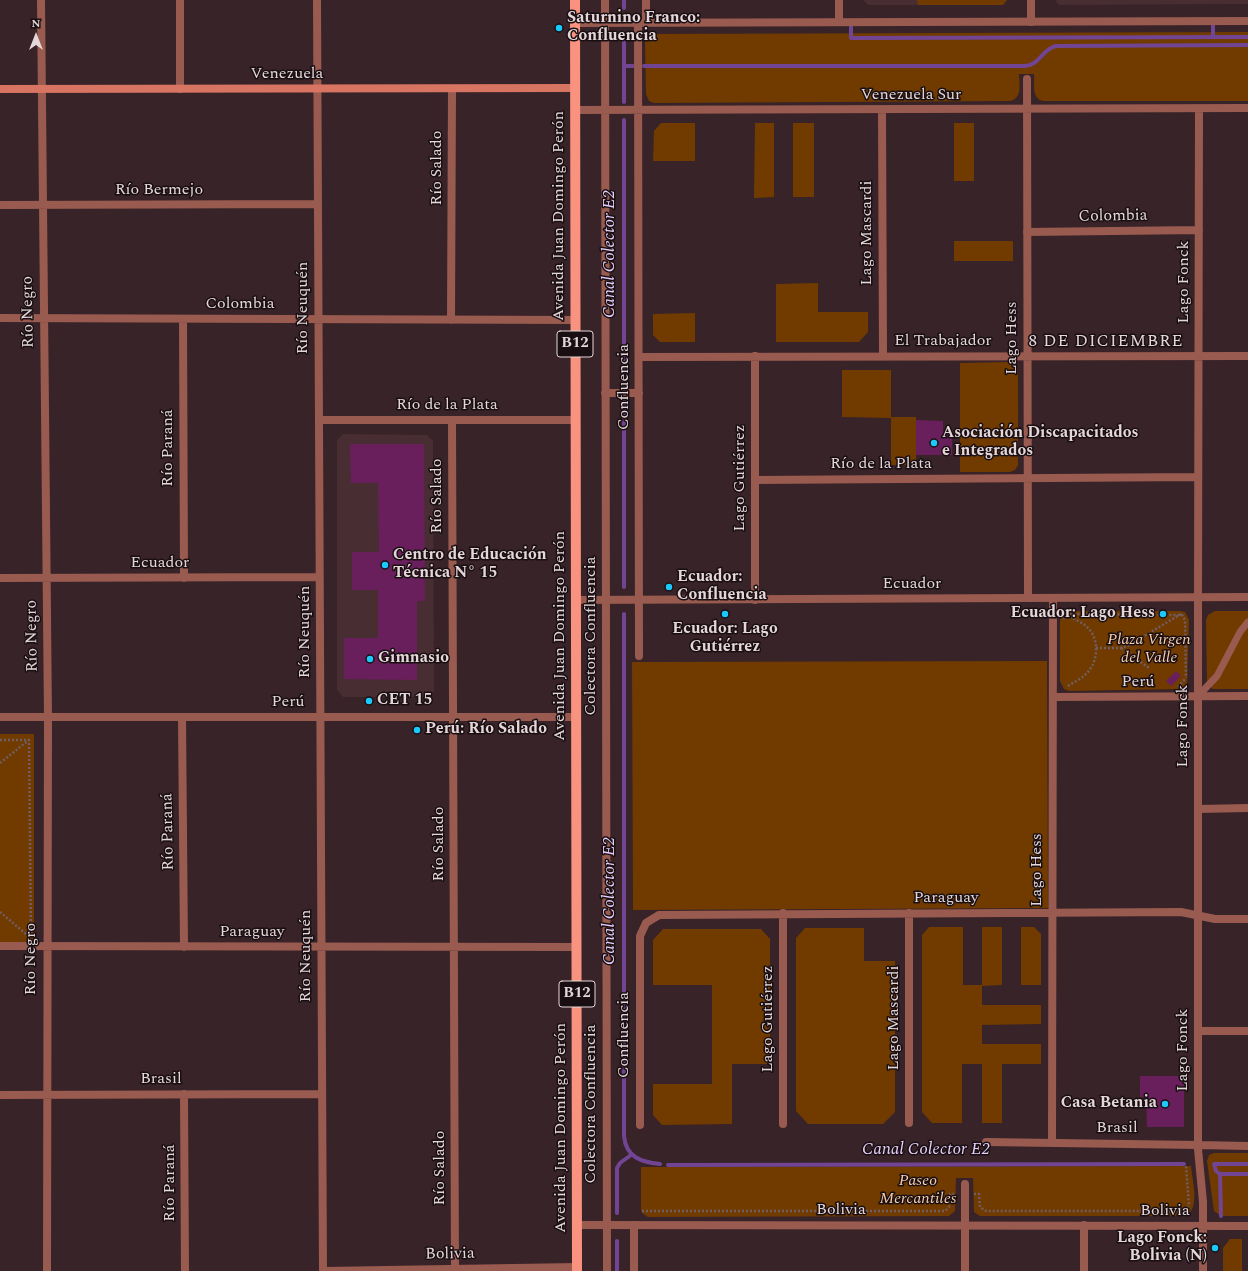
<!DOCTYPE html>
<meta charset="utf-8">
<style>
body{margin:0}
#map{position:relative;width:1248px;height:1271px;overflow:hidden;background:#382328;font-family:Spectral,serif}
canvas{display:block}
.north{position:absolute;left:16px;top:16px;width:40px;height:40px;-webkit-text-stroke:3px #190f12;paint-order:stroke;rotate:0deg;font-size:11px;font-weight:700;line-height:16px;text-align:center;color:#e5d7d9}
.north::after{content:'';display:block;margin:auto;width:14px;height:18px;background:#e5d7d9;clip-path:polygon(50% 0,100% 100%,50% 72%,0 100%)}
</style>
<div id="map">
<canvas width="1248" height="1271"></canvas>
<div class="north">N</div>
</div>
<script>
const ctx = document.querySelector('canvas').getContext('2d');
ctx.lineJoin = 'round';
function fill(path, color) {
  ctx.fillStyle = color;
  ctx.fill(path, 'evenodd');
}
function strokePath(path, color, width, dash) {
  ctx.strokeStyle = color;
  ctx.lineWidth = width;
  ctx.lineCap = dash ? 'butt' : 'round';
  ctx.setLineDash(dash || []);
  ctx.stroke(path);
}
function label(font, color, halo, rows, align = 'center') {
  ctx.font = font + ' Spectral,serif';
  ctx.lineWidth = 3;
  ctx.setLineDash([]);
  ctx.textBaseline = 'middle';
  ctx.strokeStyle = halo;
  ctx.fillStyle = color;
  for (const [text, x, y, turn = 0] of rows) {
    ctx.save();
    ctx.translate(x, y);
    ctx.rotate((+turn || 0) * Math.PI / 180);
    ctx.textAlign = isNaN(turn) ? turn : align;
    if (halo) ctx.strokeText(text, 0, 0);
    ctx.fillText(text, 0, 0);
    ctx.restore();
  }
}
const built = new Path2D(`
 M863 0H1007L1003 5H868Z
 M1055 0H1248V4L1059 5Z
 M343 434 427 435 433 441 434 691 428 697H343L337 690V440Z`);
const green = new Path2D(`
 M917 0H1007L1003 5H918Z
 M1248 32V101H1043C1031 98 1035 84 1034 74H1019C1019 84 1023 98 1010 101L654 103 649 101 646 94 645 42 648 37 652 34Z
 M661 123H695V161H653L654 131Z
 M755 123H774V197L754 198Z
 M793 123H814V197H793Z
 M954 123H974V181H954Z
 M954 241H1013V261H954Z
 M818 283V312H868V332L859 342H776V284Z
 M695 313V342H660L653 335V314Z
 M1009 362 1017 366 1018 372V465L1015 470 1010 472H960V363Z
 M842 370H891V417H916V465H891V418L842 417Z
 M1066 611H1180L1185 612 1189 620 1187 685 1179 689 1069 691 1064 689 1060 681V620L1062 615Z
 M1215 611H1248V689H1213L1207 684 1206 620 1208 615Z
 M1047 661 1048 908 633 910 632 662Z
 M0 734H34V943H0Z
 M929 927H963V985H982V927H1002V985L982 986V1005H1041V1024L982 1025V1044H1041V1064H1002V1123H982V1064H962V1123H932L922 1112V935Z
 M1021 927H1034L1041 934V985H1021Z
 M805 928H864V961H895V1112L883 1124H808L796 1111V938Z
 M663 929H761L770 939V1064H732V1124L662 1125 653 1115V1084H712V985H653V940Z
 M1214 1153H1248V1216H1221L1214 1211 1207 1161 1209 1155Z
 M1191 1166C1192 1180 1201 1209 1185 1216H980L974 1212 973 1178H956L955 1211 949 1216 648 1217 642 1213 641 1210V1167Z
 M1230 1239H1242V1271H1223V1248Z`);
const stream = new Path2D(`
 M624 0V8
 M1213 21V37
 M851 22V38L1248 37
 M624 34V102
 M624 66H633
 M644 66H1025C1040 65 1042 49 1056 46L1248 45
 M624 388V120
 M624 398V587
 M624 614V1136C626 1158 642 1162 660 1164
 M1248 1164H1214L1216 1171 1220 1174H1248
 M668 1165 1184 1164
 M1220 1174 1221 1216
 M617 1213V1168L620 1163 631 1155
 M617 1241V1271`);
const building = new Path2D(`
 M916 420 943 421V432H952V455H916Z
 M350 444H424L425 601H417V680L344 679V638H378V590H352V552H379L378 483H351Z
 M1176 671 1181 676 1171 686 1166 681Z
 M1140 1076H1184V1127H1147L1146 1097H1140Z`);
const path = new Path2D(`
 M1066 615C1074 619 1082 622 1088 628 1100 640 1098 663 1086 674 1081 679 1074 682 1068 686
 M1064 619 1065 616 1070 614 1182 615 1185 620 1186 678
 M1096 648H1121L1129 645 1181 614
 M1121 648 1149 668
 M1178 687 1186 678
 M0 740H29L31 937
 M0 763 29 740
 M0 912 27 935
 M974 1194H979L980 1207 986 1211H1183L1186 1210 1189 1205 1186 1166
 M642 1211H945L949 1207 950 1194H956`);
const service = new Path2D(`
 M1198 696 1217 676 1240 632 1248 622`);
const minor = new Path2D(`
 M41 0 48 717 47 1271
 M180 0V89
 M317 0 323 1271
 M605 0 607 1271
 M646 0V23
 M839 0V22
 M1031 0V22
 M638 23 639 656
 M1027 79 1028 598
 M575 110 1248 108
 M882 110 883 356
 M0 205 317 204
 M1027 232 1199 230
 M0 318 575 320
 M183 319 184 578
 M451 320 452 89
 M639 357 1248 356
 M605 393H639
 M319 420H576
 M452 420 455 1269
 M755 480 1198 477
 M0 578 319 577
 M1198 597 1199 109
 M755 600V356
 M1053 697 1248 696
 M182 717 184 947
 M1198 809 1248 808
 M909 913V1123
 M0 946 577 947
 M1198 1031H1248
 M184 1094 185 1271
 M0 1095 322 1094
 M783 1124V913
 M640 1125V936L646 923 659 915 1181 912 1215 919H1248
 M986 1142 1198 1145
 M1052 1142 1053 598
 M965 1184V1271
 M634 1225V1271
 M1084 1225V1271`);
const tertiary = new Path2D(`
 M575 23 1248 21
 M1198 597V1149L1203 1202V1271
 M576 600 1248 597
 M0 717H576
 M1198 1145 1248 1146
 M577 1225 1248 1226
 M323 1271 577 1267`);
const secondary = new Path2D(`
 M0 89 575 88`);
const primary = new Path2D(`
 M575 0 577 1271`);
const markers = [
 [559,28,4,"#1bc9fc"],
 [934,443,4,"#1bc9fc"],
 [385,565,4,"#1bc9fc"],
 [669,587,4,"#1bc9fc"],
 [725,614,4,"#1bc9fc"],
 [1163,614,4,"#1bc9fc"],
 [370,659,4,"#1bc9fc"],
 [369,701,4,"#1bc9fc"],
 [417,730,4,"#1bc9fc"],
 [1165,1104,4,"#1bc9fc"],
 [1215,1248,4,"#1bc9fc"]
];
const shields = [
 [575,344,36],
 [577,994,36]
];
const shieldNames = [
 ["B12",575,344],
 ["B12",577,994]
];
const poiNames = [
 ["Saturnino Franco:",567,19],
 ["Confluencia",567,37],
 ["Asociación Discapacitados",942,434],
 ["e Integrados",942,452],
 ["Centro de Educación",393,556],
 ["Técnica N° 15",393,574],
 ["Ecuador:",677,578],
 ["Confluencia",677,596],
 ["Ecuador: Lago Hess",1155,614,"right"],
 ["Ecuador: Lago",725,630,"center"],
 ["Gutiérrez",725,648,"center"],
 ["Gimnasio",378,659],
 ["CET 15",377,701],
 ["Perú: Río Salado",425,730],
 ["Casa Betania",1157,1104,"right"],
 ["Lago Fonck:",1207,1239,"right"],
 ["Bolivia (N)",1207,1257,"right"]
];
const streetNames = [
 ["Venezuela",287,75],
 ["Venezuela Sur",911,96],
 ["Río Salado",438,168,-90],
 ["Río Bermejo",159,191],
 ["Avenida Juan Domingo Perón",560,216,-90],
 ["Colombia",1113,217,-1],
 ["Lago Mascardi",868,233,-90],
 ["Lago Fonck",1185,282,-90],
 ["Colombia",240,305],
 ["Río Neuquén",304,308,-90],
 ["Río Negro",29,312,-91],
 ["Lago Hess",1013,338,-90],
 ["El Trabajador",943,342],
 ["Confluencia",625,387,-90],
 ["Río de la Plata",447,406],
 ["Río Paraná",169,448,-90],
 ["Río de la Plata",881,465],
 ["Lago Gutiérrez",741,478,-90],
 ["Río Salado",438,496,-90],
 ["Ecuador",160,564],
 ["Ecuador",912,585],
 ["Río Neuquén",306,632,-90],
 ["Río Negro",33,636,-91],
 ["Avenida Juan Domingo Perón",561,636,-90],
 ["Colectora Confluencia",592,636,-90],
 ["Perú",1138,683],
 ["Perú",288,703],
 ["Lago Fonck",1184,726,-90],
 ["Río Paraná",169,832,-91],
 ["Río Salado",440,844,-90],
 ["Lago Hess",1038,870,-90],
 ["Paraguay",946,899],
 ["Paraguay",252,933],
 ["Río Neuquén",307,956,-90],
 ["Río Negro",32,959,-90],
 ["Lago Mascardi",895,1018,-90],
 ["Lago Gutiérrez",769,1019,-90],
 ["Confluencia",625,1035,-90],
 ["Lago Fonck",1184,1050,-90],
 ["Brasil",161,1080],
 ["Colectora Confluencia",592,1104,-90],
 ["Avenida Juan Domingo Perón",562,1128,-90],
 ["Brasil",1117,1129],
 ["Río Salado",441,1168,-90],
 ["Río Paraná",171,1183,-90],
 ["Bolivia",841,1211],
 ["Bolivia",1165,1212],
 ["Bolivia",450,1255,-1]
];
const parkNames = [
 ["Plaza Virgen",1149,641],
 ["del Valle",1149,659],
 ["Paseo",918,1182],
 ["Mercantiles",918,1200]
];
const waterNames = [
 ["Canal Colector E2",611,254,-90],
 ["Canal Colector E2",611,901,-90],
 ["Canal Colector E2",926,1151]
];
const neighbourhoodNames = [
 ["8 DE DICIEMBRE",1106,343]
];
fill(built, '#482d33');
fill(green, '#713b00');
strokePath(stream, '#714593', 4);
fill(building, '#691f5b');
strokePath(path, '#715e62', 2.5, [2, 2]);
strokePath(service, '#995b4f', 7);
strokePath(minor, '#995b4f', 8);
strokePath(tertiary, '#995b4f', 8);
strokePath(secondary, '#d77462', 8);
strokePath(primary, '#f9927f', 10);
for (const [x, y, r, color] of markers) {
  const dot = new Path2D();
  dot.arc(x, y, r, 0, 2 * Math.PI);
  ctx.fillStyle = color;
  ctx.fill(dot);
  strokePath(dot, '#190f12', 1.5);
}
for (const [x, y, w] of shields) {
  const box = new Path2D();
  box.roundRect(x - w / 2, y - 13, w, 26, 3);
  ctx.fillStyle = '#190f12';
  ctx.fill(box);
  strokePath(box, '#e5d7d9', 1);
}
label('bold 15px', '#e5d7d9', null, shieldNames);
label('bold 16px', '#e5d7d9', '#190f12', poiNames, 'left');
label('16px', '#e5d7d9', '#190f12', streetNames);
label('italic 16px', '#f7cdad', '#190f12', parkNames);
label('italic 17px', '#e5cffa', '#190f12', waterNames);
ctx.letterSpacing = '1px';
label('17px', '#e5d7d9', '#190f12', neighbourhoodNames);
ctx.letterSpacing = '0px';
</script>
